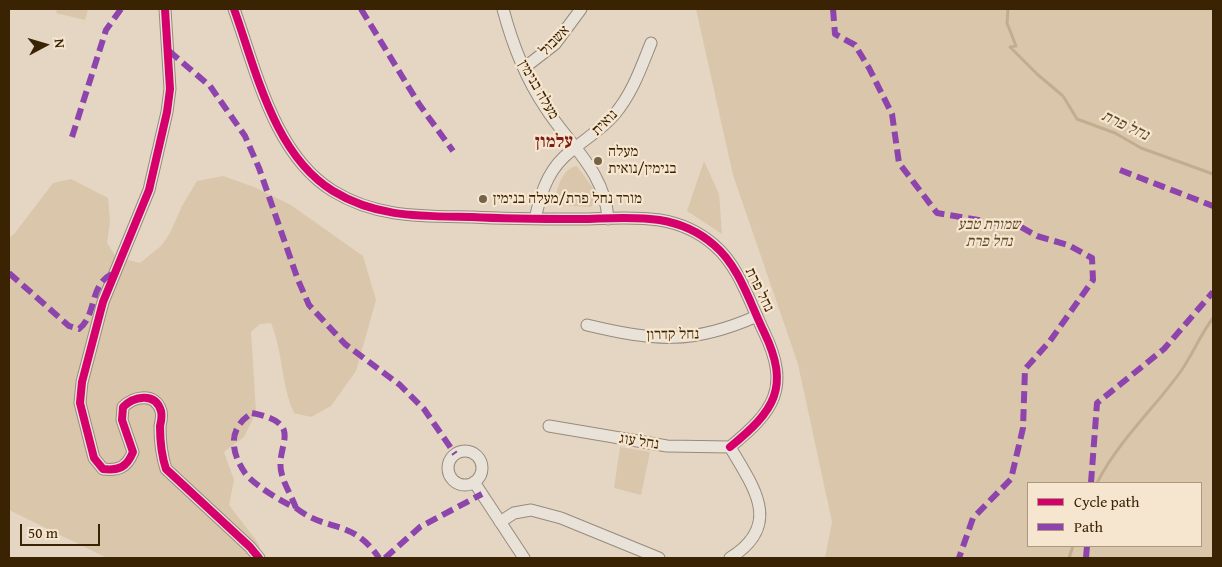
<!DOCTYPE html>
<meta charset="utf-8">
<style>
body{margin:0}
#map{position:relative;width:1222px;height:567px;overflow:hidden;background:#e4d6c3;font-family:"Gentium Book Plus",serif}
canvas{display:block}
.frame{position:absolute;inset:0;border:10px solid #3a2303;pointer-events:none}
.legend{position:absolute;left:1027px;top:482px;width:175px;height:65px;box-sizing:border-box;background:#f6e6d0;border:1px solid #ab987e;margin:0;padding:6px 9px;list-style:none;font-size:15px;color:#3a2303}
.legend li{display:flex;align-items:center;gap:10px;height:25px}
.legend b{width:25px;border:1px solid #ab987e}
.north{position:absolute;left:20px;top:20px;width:50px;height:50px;-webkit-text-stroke:4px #f6e6d0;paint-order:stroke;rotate:84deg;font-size:14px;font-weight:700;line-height:20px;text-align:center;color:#3a2303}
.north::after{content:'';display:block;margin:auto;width:18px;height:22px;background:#3a2303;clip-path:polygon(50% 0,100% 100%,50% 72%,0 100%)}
.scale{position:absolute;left:20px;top:524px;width:80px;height:22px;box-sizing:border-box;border:2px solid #3a2303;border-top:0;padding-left:6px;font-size:15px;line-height:18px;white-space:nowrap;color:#3a2303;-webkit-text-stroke:4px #f6e6d0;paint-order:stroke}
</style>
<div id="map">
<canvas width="1222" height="567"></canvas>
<div class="frame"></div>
<ul class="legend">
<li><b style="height:6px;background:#d6006c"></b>Cycle path</li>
<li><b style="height:6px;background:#8e44ad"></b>Path</li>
</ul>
<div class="north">N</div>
<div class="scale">50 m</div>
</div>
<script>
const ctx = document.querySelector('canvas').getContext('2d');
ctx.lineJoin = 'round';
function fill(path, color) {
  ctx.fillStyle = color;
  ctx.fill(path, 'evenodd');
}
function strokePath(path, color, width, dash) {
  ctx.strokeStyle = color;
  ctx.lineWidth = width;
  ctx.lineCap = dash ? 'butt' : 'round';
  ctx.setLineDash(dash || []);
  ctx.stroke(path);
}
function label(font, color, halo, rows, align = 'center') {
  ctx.font = font + ' "Gentium Book Plus","Frank Ruhl Libre",serif';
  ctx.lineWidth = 4.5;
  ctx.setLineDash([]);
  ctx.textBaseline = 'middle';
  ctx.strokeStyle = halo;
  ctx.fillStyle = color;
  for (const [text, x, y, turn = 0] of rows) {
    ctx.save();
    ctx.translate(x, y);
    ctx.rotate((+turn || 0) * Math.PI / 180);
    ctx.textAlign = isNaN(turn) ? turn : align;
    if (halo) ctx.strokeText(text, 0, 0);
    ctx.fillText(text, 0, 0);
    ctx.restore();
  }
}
const green = new Path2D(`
 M57 9H88L85 20 56 13Z
 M696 9H1213V558H825L832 522 798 364 733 175ZM1028 483H1201V546H1028Z
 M704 161 719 194 722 234 687 211Z
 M577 166 593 188 596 199 591 207 557 205C553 193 563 167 577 166Z
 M223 176 254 187 291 205 363 256 376 300 356 371 331 406 311 417 294 413C281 384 283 352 271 323L260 324 251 332 256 412 244 437 224 452 234 480 229 505 259 544 260 558H107L9 510V238L15 233 53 183 71 179 108 198 110 222 107 243 116 257 140 263 161 246 170 233 182 206 197 181Z
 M620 447 650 452 641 495 614 488Z`);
const stream = new Path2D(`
 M1008 9 1007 23 1016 46 1010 47 1037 74 1063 96 1077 119 1115 133 1141 148 1213 174
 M1097 483C1118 441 1154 409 1181 371 1193 354 1200 335 1213 318
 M1069 558 1073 546`);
const minor = new Path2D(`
 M165 9 170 89 167 112 149 190 103 302 82 382 80 403 94 458 103 469C119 471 127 467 133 452L122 420 123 407C133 397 155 391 161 411 162 415 161 422 160 426 160 442 161 454 166 469L250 547 259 558
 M234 9C256 70 274 155 333 191 377 218 422 216 472 217 508 219 545 219 581 219 629 218 675 211 714 245 739 266 750 303 764 332 791 388 774 411 730 447
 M503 9C512 43 525 77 545 107 569 145 605 171 608 219
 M524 68 555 44 581 9
 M535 219C540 197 546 174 564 157 580 142 599 132 614 115 632 94 641 68 651 43
 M587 325C654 341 692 345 757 316
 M549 426 667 446 730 447
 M448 468a17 17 0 1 1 34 0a17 17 0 1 1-34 0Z
 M474 482 524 558
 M500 522 514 513 531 510 561 518 659 558
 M730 558C783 525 754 488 730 447`);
const quiet = new Path2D(`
 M361 9 419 104 453 151
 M833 9 835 34 855 45 869 68 892 114 899 163 937 213 1021 227 1037 236 1068 245 1092 258 1093 280 1050 341 1025 369 1023 428 1011 479 973 518 959 558
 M169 51 210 86 245 136 259 168 298 280 309 305 345 344 400 385 424 409 455 454
 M72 137 106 30 121 9
 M1120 170 1213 206
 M9 273 69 326 79 329C97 315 89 285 112 274
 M252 413C308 424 273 446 282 475 285 486 292 497 296 508 282 502 254 485 245 473 230 451 228 428 252 413Z
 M1091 483 1097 403 1164 349 1213 292
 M296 508C328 533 352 518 379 558
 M385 558 420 527 482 494
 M1086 558 1087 546`);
const cycleway = new Path2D(`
 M165 9 170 89 167 112 149 190 103 302 82 382 80 403 94 458 103 469C119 471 127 467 133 452L122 420 123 407C133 397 155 391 161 411 162 415 161 422 160 426 160 442 161 454 166 469L250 547 259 558
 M234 9C256 70 274 155 333 191 377 218 422 216 472 217 508 219 545 219 581 219 629 218 675 211 714 245 739 266 750 303 764 332 791 388 774 411 730 447`);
const markers = [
 [598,161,5,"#766246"],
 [483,199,5,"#766246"]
];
const streetNames = [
 ["אשבול",555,41,-46],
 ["מעלה בנימין",538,90,60],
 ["נואית",605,123,-45],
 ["נחל פרת",759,290,64],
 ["נחל קדרון",673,335,-1],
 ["נחל עוג",639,442,9]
];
const poiNames = [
 ["מעלה",608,152],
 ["בנימין/נואית",608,169],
 ["מורד נחל פרת/מעלה בנימין",493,199]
];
const parkNames = [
 ["שמורת טבע",989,225],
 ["נחל פרת",989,242]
];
const waterNames = [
 ["נחל פרת",1125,126,25]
];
const quarterNames = [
 ["עלמון",554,142]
];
fill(green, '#dac7ab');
strokePath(stream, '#c2ad8f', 3);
strokePath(minor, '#968b7c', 13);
strokePath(minor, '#e9e2d8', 11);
strokePath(quiet, '#8e44ad', 6, [12, 6]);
strokePath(cycleway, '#d6006c', 8);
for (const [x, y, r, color] of markers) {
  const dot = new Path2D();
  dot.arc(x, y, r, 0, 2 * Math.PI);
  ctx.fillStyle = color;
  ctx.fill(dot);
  strokePath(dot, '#f6e6d0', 2);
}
label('15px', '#3a2303', '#f6e6d0', streetNames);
label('15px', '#3a2303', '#f6e6d0', poiNames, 'left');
label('italic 15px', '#604928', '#f6e6d0', parkNames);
label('italic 16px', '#5e4726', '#f6e6d0', waterNames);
label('bold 18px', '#7a1f14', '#f6e6d0', quarterNames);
</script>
